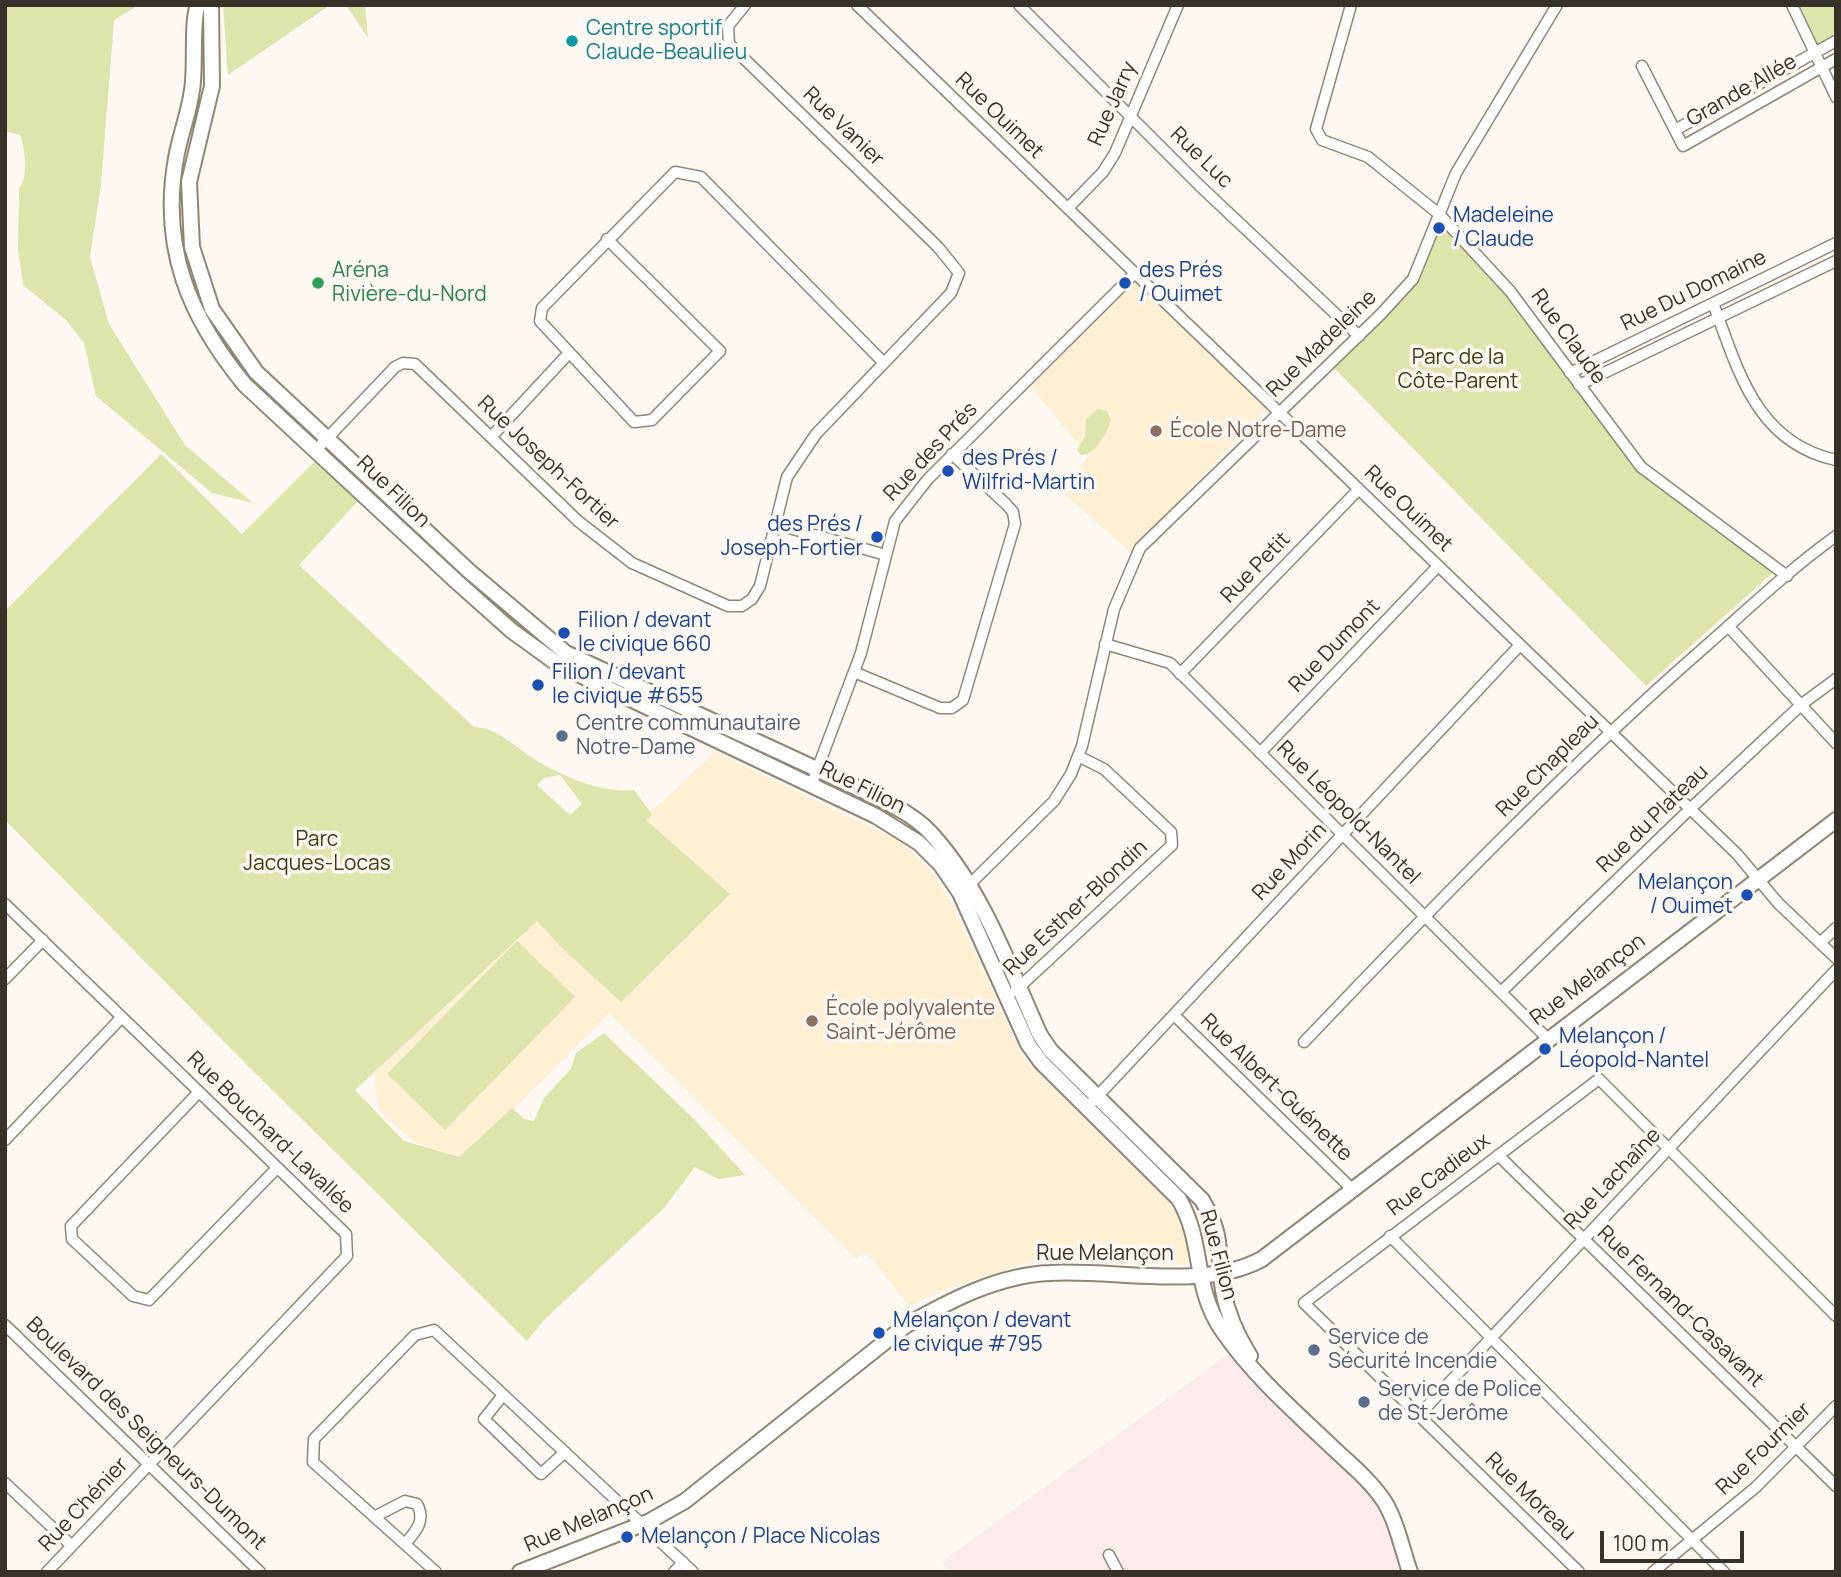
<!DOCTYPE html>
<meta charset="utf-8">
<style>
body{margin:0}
#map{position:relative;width:1841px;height:1577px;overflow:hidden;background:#fdf9f2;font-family:Manrope,sans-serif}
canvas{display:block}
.frame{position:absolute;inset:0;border:7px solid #36322a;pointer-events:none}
.scale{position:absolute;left:1600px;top:1531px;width:144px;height:32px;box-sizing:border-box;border:4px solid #36322a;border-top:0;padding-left:9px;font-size:21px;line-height:24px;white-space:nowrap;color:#36322a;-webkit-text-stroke:5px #fdf9f2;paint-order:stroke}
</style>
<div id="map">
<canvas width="1841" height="1577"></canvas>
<div class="frame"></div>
<div class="scale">100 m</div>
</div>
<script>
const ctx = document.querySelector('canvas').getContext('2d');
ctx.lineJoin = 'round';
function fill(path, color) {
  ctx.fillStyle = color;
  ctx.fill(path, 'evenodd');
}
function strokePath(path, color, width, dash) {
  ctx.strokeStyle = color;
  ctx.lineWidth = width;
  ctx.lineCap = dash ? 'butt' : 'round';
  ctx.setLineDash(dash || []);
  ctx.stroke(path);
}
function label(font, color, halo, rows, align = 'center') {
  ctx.font = font + ' Manrope,sans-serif';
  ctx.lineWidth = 7;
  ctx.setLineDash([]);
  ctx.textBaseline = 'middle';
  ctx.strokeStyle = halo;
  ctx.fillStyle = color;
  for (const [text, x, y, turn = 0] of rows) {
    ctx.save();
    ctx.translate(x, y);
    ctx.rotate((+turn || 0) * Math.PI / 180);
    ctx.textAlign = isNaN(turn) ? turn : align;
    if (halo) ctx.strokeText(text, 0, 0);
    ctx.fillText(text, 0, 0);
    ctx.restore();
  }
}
const commercial = new Path2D(`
 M1229 1354 1375 1500 1404 1572H951L941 1562Z`);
const built = new Path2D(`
 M1138 276 1269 406 1130 552 1060 490 1088 457 1029 384Z
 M715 752 902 842 932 872 951 901 1019 1049 1030 1065 1168 1201 1178 1215 1187 1240 1189 1256 1185 1264 1041 1259 949 1288 909 1306 866 1252 856 1259 609 1013 460 1163 414 1142 379 1111 374 1071Z`);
const green = new Path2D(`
 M5 5H139L114 20 101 185 90 257 109 324 185 445 253 503 212 493 96 396 84 343 66 320 23 285 18 249 19 189C29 174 25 151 20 135L5 131Z
 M223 5H330L228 75Z
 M346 5H365L368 38Z
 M1796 5H1836V37L1817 49Z
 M1439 215 1566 364 1651 475 1777 569 1646 686 1332 366 1416 281Z
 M1098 409 1107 411 1111 420C1107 433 1096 454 1081 455L1077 450 1085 437 1086 419Z
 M161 454 242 534 314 462 358 501 299 565 474 727C497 728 513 745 531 757 560 775 601 794 634 790L652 814 647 821 730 894 621 1002 564 950 537 921 355 1090 404 1141 459 1157 512 1108 524 1119 534 1121 544 1098 571 1069 576 1053 604 1033 696 1121 745 1175 718 1179 695 1167 664 1208 544 1320 527 1341 254 1072 5 820V611ZM560 775 582 804 570 815 537 785 544 778Z
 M517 941 575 997 445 1130 387 1074Z`);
const street = new Path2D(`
 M857 5 1737 854 1778 903 1836 958
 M1019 5 1199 185 1359 336
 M1351 5 1316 129 1322 140 1368 157 1439 214 1510 291 1641 467 1787 576
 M1792 5 1836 97
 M1642 66 1683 146 1836 59
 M1675 130 1836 41
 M1068 208 1103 172 1115 153 1178 5
 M607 239 720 351 652 420 634 422 540 321 542 308 675 172 701 177 884 363
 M1713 303C1738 370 1756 443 1836 460
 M1570 373 1836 243
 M1579 385 1836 261
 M492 436 568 354
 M317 449 395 367 403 363 415 364 578 521 632 563 728 606H742L752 599 760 586 787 477 816 434 951 293 959 273 938 247 729 44 728 26 745 5
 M775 524 886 555
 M1728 626 1836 743
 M1105 644 1170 663 1547 1038
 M854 672 940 708H952L963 700 1015 524 1013 512 1006 504 952 454
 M1180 674 1359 489
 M1260 753 1438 566
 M811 786 861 653 895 521 928 479 1135 273
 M965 889 1054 801 1071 774 1082 746 1114 609 1140 548 1381 314 1413 279 1456 173 1557 5
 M5 904 346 1234 347 1256 47 1572
 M1820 943 1836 928
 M5 979 43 940
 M1015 991 1172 845 1171 832 1104 769 1078 756
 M1501 992 1690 809 1802 704 1836 679
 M1174 1015 1351 1188
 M1304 1042C1434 906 1564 770 1706 646 1748 609 1790 569 1836 536
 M199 1092 71 1226 72 1239 133 1296 149 1300 277 1168
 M1093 1101 1520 645
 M5 1140 122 1017
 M1498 1155 1836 1486
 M1390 1236 1724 1572
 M5 1325 260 1572
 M503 1395 484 1419 541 1474 565 1452
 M1419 1415 1836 970
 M5 1483 72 1546
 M374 1517 405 1501 417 1504C426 1521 416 1531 405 1544
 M1109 1555 1118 1572
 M436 1572 313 1462 314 1439 415 1335 434 1330 693 1572
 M674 1572 683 1562
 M1579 1572 1304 1303 1599 1079 1836 1316
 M1653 1572 1756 1487 1836 1406`);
const secondary = new Path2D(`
 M198 5C191 21 196 68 192 90 189 113 180 135 176 158 160 248 189 317 245 385L457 582 512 631 559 665 876 816 919 843 941 865 960 893 1028 1044 1041 1062 1179 1199C1205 1244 1192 1286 1222 1330 1251 1373 1294 1411 1332 1447 1350 1464 1370 1480 1384 1501 1397 1522 1402 1549 1410 1572
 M211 5 212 86 189 182 192 247 212 309 256 372 469 571 566 653 879 798C900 809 921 820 936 839 984 894 1010 969 1040 1035L1051 1051 1202 1200C1225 1238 1216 1251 1223 1290 1227 1312 1238 1337 1250 1356
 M520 1572 648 1522 685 1501 905 1326C949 1301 998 1275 1050 1273 1115 1269 1204 1291 1262 1259L1836 820`);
const markers = [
 [572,41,7,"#0f9aa8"],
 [1439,228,7,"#1a4fb4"],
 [318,283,7,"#2e9e5b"],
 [1125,283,7,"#1a4fb4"],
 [1156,431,7,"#8d6e63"],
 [948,471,7,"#1a4fb4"],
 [877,537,7,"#1a4fb4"],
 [564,633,7,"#1a4fb4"],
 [538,685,7,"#1a4fb4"],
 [562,736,7,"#5c6f8a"],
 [1747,895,7,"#1a4fb4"],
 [812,1021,7,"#8d6e63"],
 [1545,1049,7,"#1a4fb4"],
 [879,1333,7,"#1a4fb4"],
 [1314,1350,7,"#5c6f8a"],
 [1364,1402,7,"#5c6f8a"],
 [627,1537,7,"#1a4fb4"]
];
const cultureNames = [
 ["Centre sportif",586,29],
 ["Claude-Beaulieu",586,53]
];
const streetNames = [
 ["Grande Allée",1742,91,-30],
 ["Rue Jarry",1113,104,-66],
 ["Rue Ouimet",999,116,44],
 ["Rue Vanier",843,127,44],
 ["Rue Luc",1201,158,44],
 ["Rue Du Domaine",1694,291,-26],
 ["Rue Claude",1568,337,54],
 ["Rue Madeleine",1322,344,-44],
 ["Rue des Prés",931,452,-47],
 ["Rue Joseph-Fortier",548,463,43],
 ["Rue Filion",393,492,44],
 ["Rue Ouimet",1408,509,44],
 ["Rue Petit",1256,568,-46],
 ["Rue Dumont",1335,646,-46],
 ["Rue Chapleau",1548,766,-45],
 ["Rue Filion",862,788,26],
 ["Rue Léopold-Nantel",1348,813,45],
 ["Rue du Plateau",1653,819,-44],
 ["Rue Morin",1290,862,-47],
 ["Rue Esther-Blondin",1076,908,-43],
 ["Rue Melançon",1588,980,-37],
 ["Rue Albert-Guénette",1276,1088,44],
 ["Rue Bouchard-Lavallée",270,1133,44],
 ["Rue Cadieux",1439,1175,-37],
 ["Rue Lachaîne",1613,1179,-47],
 ["Rue Melançon",1105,1254],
 ["Rue Filion",1218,1255,75],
 ["Rue Fernand-Casavant",1680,1307,44],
 ["Boulevard des Seigneurs-Dumont",146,1434,44],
 ["Rue Fournier",1764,1449,-44],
 ["Rue Moreau",1530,1497,44],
 ["Rue Chénier",84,1505,-47],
 ["Rue Melançon",589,1520,-23]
];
const transitNames = [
 ["Madeleine",1453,216],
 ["/ Claude",1453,240],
 ["des Prés",1139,271],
 ["/ Ouimet",1139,295],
 ["des Prés /",962,459],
 ["Wilfrid-Martin",962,483],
 ["des Prés /",863,525,"right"],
 ["Joseph-Fortier",863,549,"right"],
 ["Filion / devant",578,621],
 ["le civique 660",578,645],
 ["Filion / devant",552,673],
 ["le civique #655",552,697],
 ["Melançon",1733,883,"right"],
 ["/ Ouimet",1733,907,"right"],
 ["Melançon /",1559,1037],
 ["Léopold-Nantel",1559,1061],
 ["Melançon / devant",893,1321],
 ["le civique #795",893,1345],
 ["Melançon / Place Nicolas",641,1537]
];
const leisureNames = [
 ["Aréna",332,271],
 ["Rivière-du-Nord",332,295]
];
const parkNames = [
 ["Parc de la",1458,358],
 ["Côte-Parent",1458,382],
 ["Parc",317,840],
 ["Jacques-Locas",317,864]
];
const educationNames = [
 ["École Notre-Dame",1170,431],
 ["École polyvalente",826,1009],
 ["Saint-Jérôme",826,1033]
];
const serviceNames = [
 ["Centre communautaire",576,724],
 ["Notre-Dame",576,748],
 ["Service de",1328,1338],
 ["Sécurité Incendie",1328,1362],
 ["Service de Police",1378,1390],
 ["de St-Jerôme",1378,1414]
];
fill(commercial, '#fcebec');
fill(built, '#fef0d5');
fill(green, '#dde5ad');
strokePath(street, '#908675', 13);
strokePath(secondary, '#908675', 18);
strokePath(street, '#fff', 10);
strokePath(secondary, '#fff', 14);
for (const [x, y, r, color] of markers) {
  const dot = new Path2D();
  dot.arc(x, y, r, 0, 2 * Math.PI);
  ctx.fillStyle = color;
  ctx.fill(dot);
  strokePath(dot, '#fdf9f2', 2.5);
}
label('21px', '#0d838f', '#fdf9f2', cultureNames, 'left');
label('21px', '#36322a', '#fdf9f2', streetNames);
label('21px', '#164399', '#fdf9f2', transitNames, 'left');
label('21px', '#27864d', '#fdf9f2', leisureNames, 'left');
label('21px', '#3a3f0f', '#fdf9f2', parkNames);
label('21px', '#785e54', '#fdf9f2', educationNames, 'left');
label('21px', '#4e5e75', '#fdf9f2', serviceNames, 'left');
</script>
